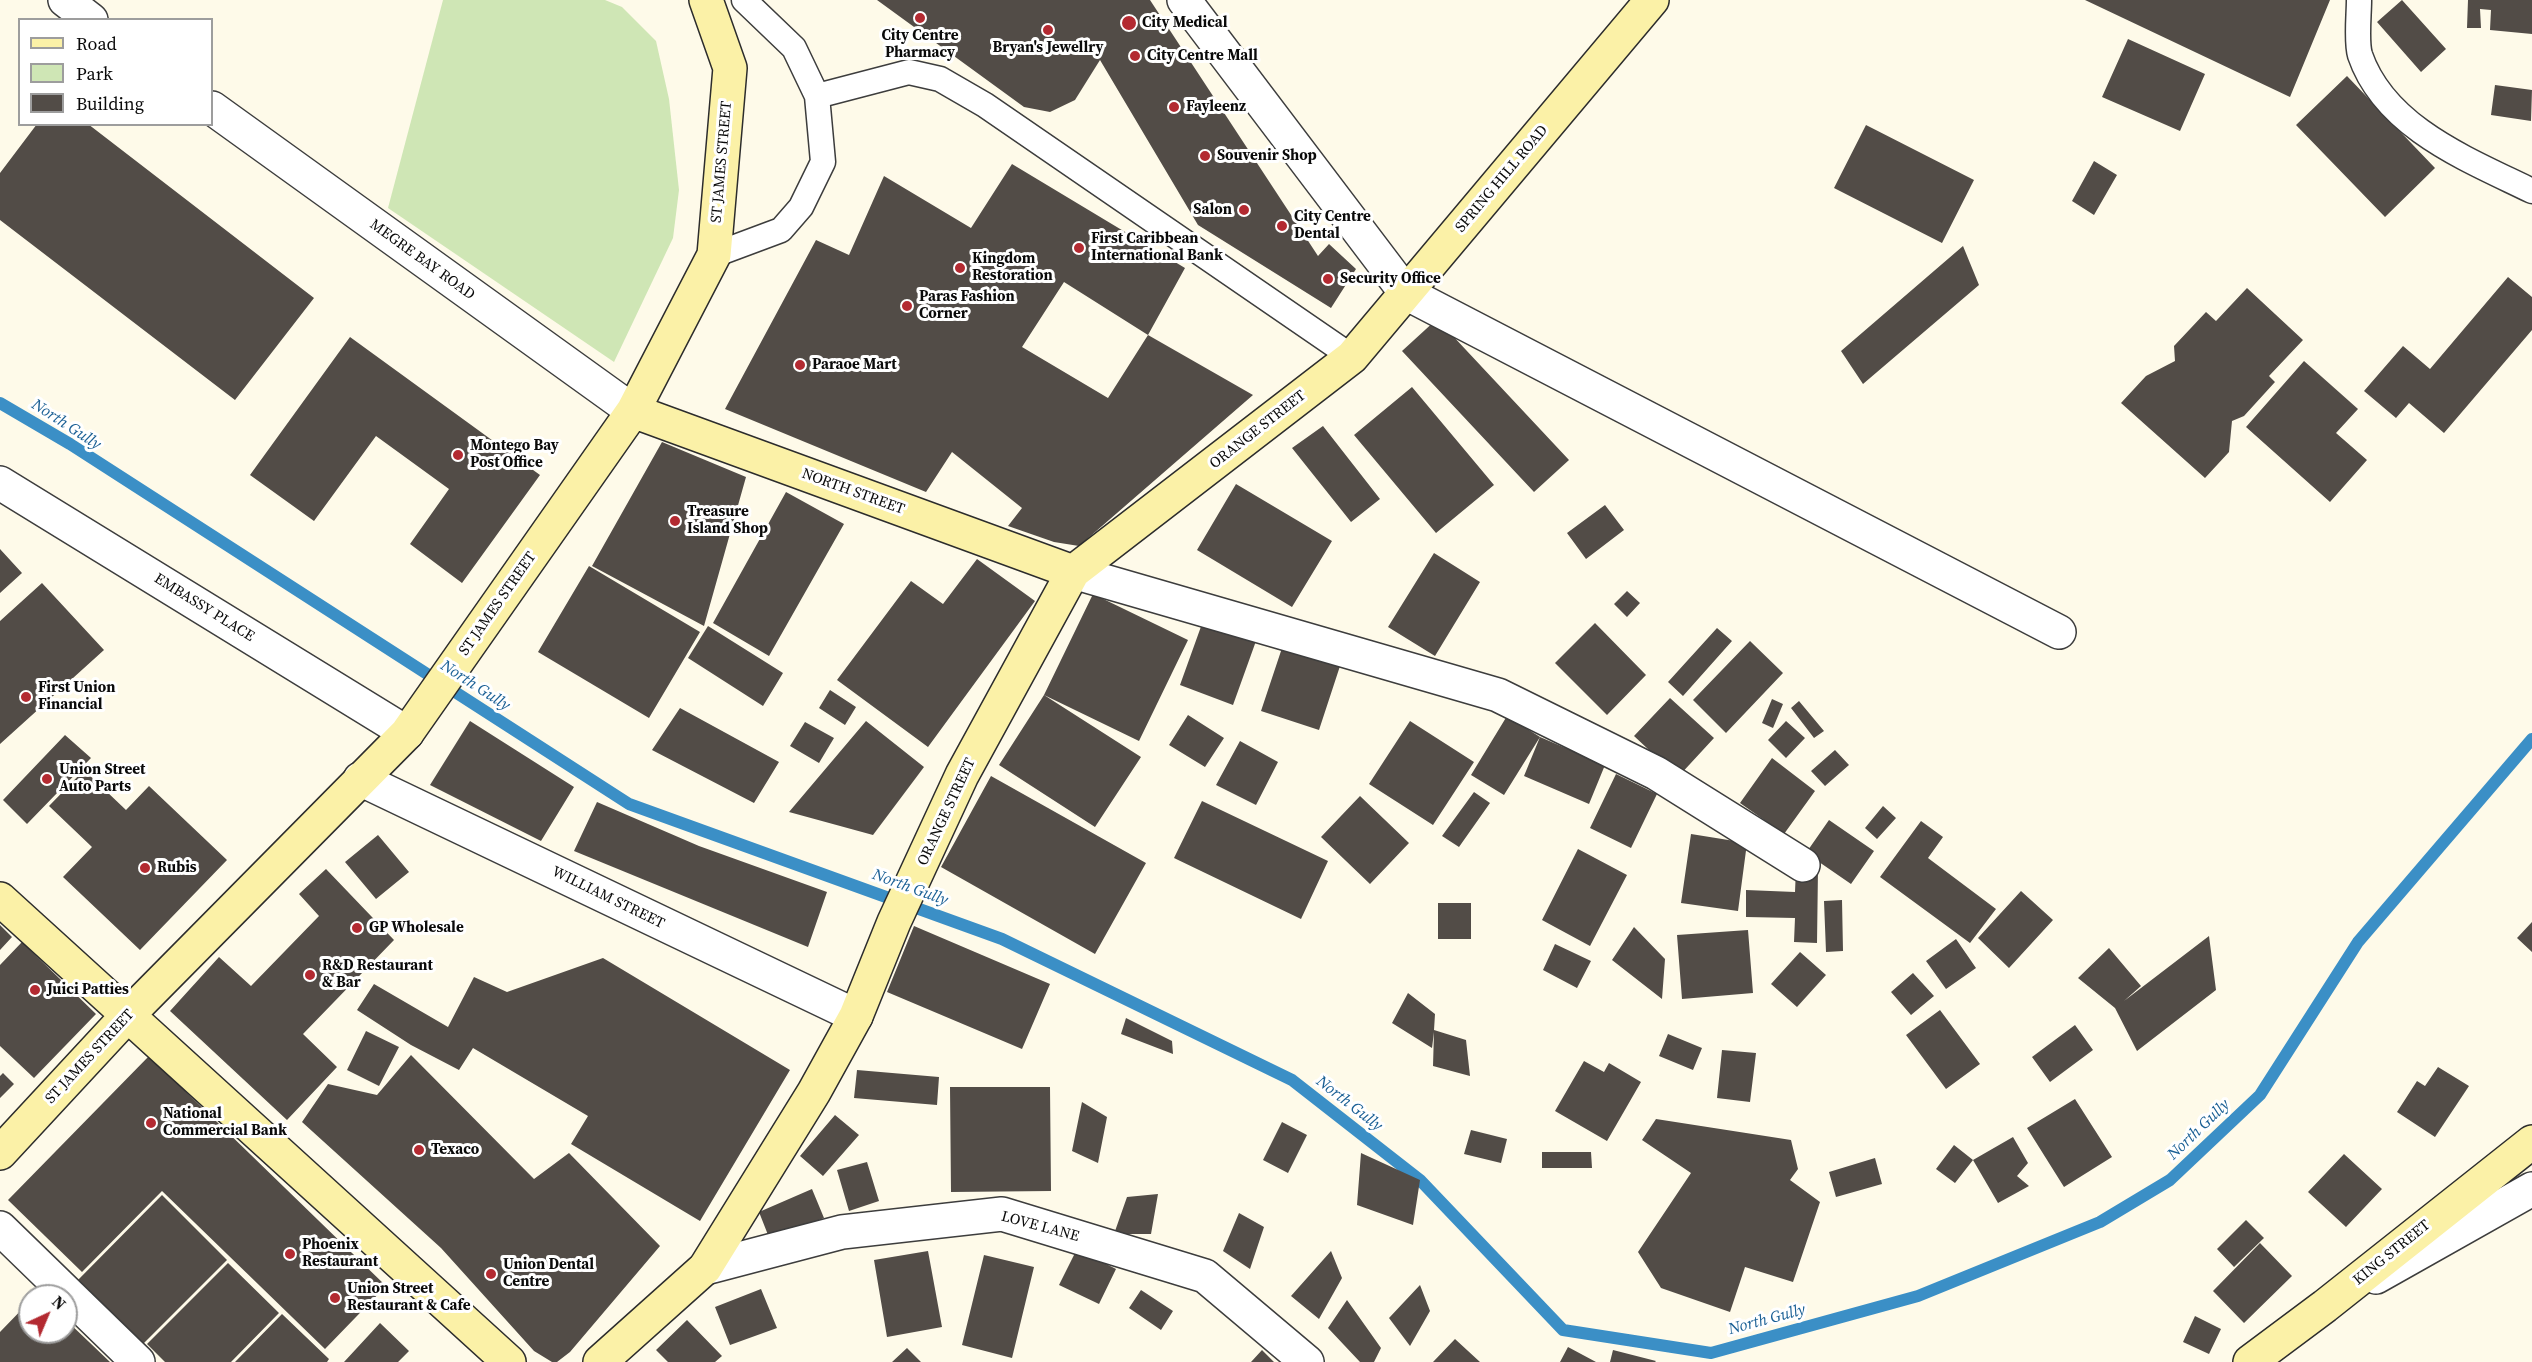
<!DOCTYPE html>
<style>
body{margin:0}
#map{position:relative;width:2532px;height:1362px;overflow:hidden;background:#fefae9;font-family:"Source Serif 4",serif}
canvas{display:block}
.legend{position:absolute;left:18px;top:18px;width:195px;height:108px;box-sizing:border-box;background:#fff;border:2px solid #9d9d9d;margin:0;padding:8px 10px;list-style:none;font-size:18px;color:#0a0a0a}
.legend li{display:flex;align-items:center;gap:12px;height:30px}
.legend b{width:30px;border:2px solid #9d9d9d}
.north{position:absolute;left:18px;top:1284px;width:60px;height:60px;box-sizing:border-box;background:#fff;border:2px solid #9d9d9d;border-radius:50%;rotate:44deg;font-size:16px;font-weight:700;line-height:24px;text-align:center;color:#0a0a0a}
.north::after{content:'';display:block;margin:auto;width:21px;height:27px;background:#b32a31;clip-path:polygon(50% 0,100% 100%,50% 72%,0 100%)}
</style>
<div id="map">
<canvas width="2532" height="1362"></canvas>
<ul class="legend">
<li><b style="height:8px;background:#fbf1a7"></b>Road</li>
<li><b style="height:16px;background:#cfe6b5"></b>Park</li>
<li><b style="height:16px;background:#524c47"></b>Building</li>
</ul>
<div class="north">N</div>
</div>
<script>
const ctx = document.querySelector('canvas').getContext('2d');
ctx.lineJoin = 'round';
function fill(path, color) {
  ctx.fillStyle = color;
  ctx.fill(path, 'evenodd');
}
function strokePath(path, color, width, dash) {
  ctx.strokeStyle = color;
  ctx.lineWidth = width;
  ctx.lineCap = dash ? 'butt' : 'round';
  ctx.setLineDash(dash || []);
  ctx.stroke(path);
}
function label(font, color, halo, rows, align = 'center') {
  ctx.font = font + ' "Source Serif 4",serif';
  ctx.lineWidth = 6;
  ctx.setLineDash([]);
  ctx.textBaseline = 'middle';
  ctx.strokeStyle = halo;
  ctx.fillStyle = color;
  for (const [text, x, y, turn = 0] of rows) {
    ctx.save();
    ctx.translate(x, y);
    ctx.rotate((+turn || 0) * Math.PI / 180);
    ctx.textAlign = isNaN(turn) ? turn : align;
    if (halo) ctx.strokeText(text, 0, 0);
    ctx.fillText(text, 0, 0);
    ctx.restore();
  }
}
const green = new Path2D(`
 M443 0H605L622 7 656 41 669 99 679 190 673 238 614 362 388 208Z`);
const stream = new Path2D(`
 M0 403 70 444 629 804 1002 939 1292 1080 1420 1180 1563 1330 1711 1353 1918 1296 2100 1222 2170 1180 2260 1095 2358 942 2532 739`);
const building = new Path2D(`
 M877 0H1150L1318 256 1329 244 1356 269 1331 308 1198 225 1100 60 1075 100 1050 112 1024 107Z
 M2085 0H2330L2290 97Z
 M2402 0 2446 49 2421 72 2377 22Z
 M2468 0H2532V34L2490 30 2491 10 2480 9 2481 28H2467Z
 M2128 39 2205 74 2180 131 2102 97Z
 M2347 76 2435 168 2385 217 2296 125Z
 M2495 85 2532 90 2531 121 2491 115Z
 M37 124H88L314 298 235 400 0 220V173Z
 M1866 125 1974 180 1942 243 1834 188Z
 M2094 161 2117 175 2094 215 2072 201Z
 M1012 164 1185 268 1148 335 1064 282 1022 347 1108 398 1148 335 1253 395 1079 546 1054 542 1008 526 1022 508 952 452 926 492 725 409 816 240 849 255 884 176 971 228Z
 M1963 246 1979 285 1863 384 1841 351Z
 M2508 277 2532 297V330L2444 433 2409 403 2396 418 2364 391 2403 346 2430 369Z
 M2247 288 2303 340 2269 376 2275 382 2244 416 2232 421 2229 452 2205 478 2121 403 2146 376 2175 361 2174 346 2206 312 2216 321Z
 M1437 319 1569 460 1534 492 1402 351Z
 M350 337 540 475 462 583 410 544 449 489 376 436 314 521 250 475Z
 M2304 361 2358 409 2336 433 2367 460 2330 502 2246 427Z
 M1412 387 1494 485 1436 533 1354 435Z
 M1323 426 1380 499 1351 522 1292 448Z
 M662 442 746 477 704 626 592 566Z
 M1236 484 1332 541 1292 607 1197 550Z
 M786 492 844 524 769 656 713 623Z
 M1605 505 1624 530 1586 559 1567 533Z
 M0 549 22 573 0 593Z
 M1434 553 1480 582 1435 656 1388 627Z
 M977 559 1035 601 928 747 837 680 911 581 943 604Z
 M589 566 700 632 649 718 538 652Z
 M42 583 104 650 0 744V621Z
 M1627 591 1640 603 1627 617 1614 604Z
 M1093 594 1188 640 1139 741 1044 695Z
 M1203 621 1256 641 1233 705 1180 685Z
 M1595 623 1646 675 1607 715 1555 663Z
 M708 626 783 673 763 706 688 658Z
 M1717 628 1732 641 1683 696 1668 682Z
 M1750 641 1783 673 1726 733 1693 700Z
 M1283 645 1341 663 1319 730 1261 711Z
 M830 690 856 707 845 725 819 708Z
 M1044 695 1141 757 1095 827 999 765Z
 M1670 698 1714 738 1678 777 1634 736Z
 M1772 699 1783 704 1773 728 1762 723Z
 M1799 701 1824 731 1814 738 1791 708Z
 M680 708 779 762 754 803 652 750Z
 M1188 715 1224 738 1205 767 1169 745Z
 M1507 716 1540 737 1504 795 1471 775Z
 M470 721 574 787 541 841 430 785Z
 M866 721 924 767 873 835 789 812Z
 M1410 721 1474 762 1433 825 1369 784Z
 M1786 721 1805 738 1786 758 1768 740Z
 M805 722 834 738 819 763 790 746Z
 M65 735 91 758 27 824 3 800Z
 M1540 737 1605 765 1589 804 1524 776Z
 M1240 741 1278 762 1256 805 1216 785Z
 M1835 750 1849 765 1825 786 1811 771Z
 M1772 758 1815 791 1784 834 1740 803Z
 M84 770 126 810 149 786 227 860 140 950 63 877 92 847 49 806Z
 M1616 774 1657 794 1631 848 1590 828Z
 M991 776 1146 863 1095 954 941 867Z
 M1474 792 1490 803 1459 847 1442 836Z
 M1360 796 1409 843 1370 884 1321 837Z
 M1202 801 1328 861 1301 919 1174 858Z
 M597 802 699 846 827 892 808 947 574 851Z
 M1883 806 1896 818 1877 839 1865 828Z
 M1829 820 1874 851 1851 884 1806 853Z
 M1921 821 1943 837 1928 858 1996 909 1970 943 1880 877Z
 M1691 834 1747 843 1738 911 1681 903Z
 M378 835 409 872 376 899 345 862Z
 M1578 849 1627 875 1590 946 1542 920Z
 M1796 868 1818 869 1817 943 1794 942 1795 918 1746 917V890L1795 892Z
 M326 869 394 940 303 1034 337 1067 287 1120 170 1011 219 957 251 986 319 916 299 894Z
 M2021 891 2053 920 2009 968 1978 938Z
 M1842 900 1843 951 1826 952 1824 901Z
 M1438 903H1471V939H1438Z
 M2532 922V952L2517 938Z
 M0 925 12 937 0 950Z
 M914 926 1050 984 1022 1049 887 992Z
 M1634 927 1665 959 1662 999 1612 960Z
 M1748 930 1753 993 1682 999 1677 935Z
 M2209 936 2216 990 2137 1051 2115 1008 2078 978 2109 948 2141 986 2124 1001Z
 M1956 939 1976 968 1946 989 1926 961Z
 M22 942 96 1014 34 1078 0 1046V965Z
 M1555 944 1591 961 1577 988 1543 970Z
 M1800 952 1826 975 1797 1007 1771 984Z
 M603 958 790 1070 700 1221 571 1144 588 1116 473 1048 459 1070 411 1045 357 1010 374 984 448 1027 474 977 507 992Z
 M1913 973 1934 996 1911 1015 1891 992Z
 M1408 993 1435 1014 1434 1030 1466 1040 1470 1076 1433 1066 1434 1032 1432 1048 1392 1023Z
 M1940 1010 1980 1064 1946 1089 1906 1035Z
 M1126 1018 1172 1041 1173 1054 1121 1034Z
 M2075 1025 2093 1050 2050 1082 2032 1057Z
 M366 1031 399 1047 379 1086 347 1070Z
 M1668 1034 1702 1048 1693 1070 1659 1056Z
 M1722 1050 1756 1053 1750 1102 1717 1098Z
 M411 1055 534 1179 569 1153 660 1246 570 1352 557 1362H552L534 1351 441 1248 302 1122 328 1084 377 1095Z
 M149 1056 386 1286 325 1349 162 1191 82 1272 8 1200Z
 M1584 1061 1604 1072 1609 1063 1641 1082 1607 1141 1555 1111Z
 M2438 1067 2469 1086 2435 1137 2397 1112 2417 1081 2425 1086Z
 M857 1070 939 1077 937 1105 854 1098Z
 M3 1073 14 1084 0 1098V1076Z
 M950 1087H1050L1051 1191 951 1192Z
 M2075 1099 2112 1157 2064 1187 2027 1128Z
 M1082 1102 1107 1117 1098 1163 1072 1151Z
 M835 1115 859 1135 823 1176 800 1156Z
 M1656 1119 1791 1140 1798 1169 1790 1180 1820 1202 1793 1282 1745 1267 1730 1312 1661 1288 1638 1252 1691 1173 1642 1140Z
 M1282 1122 1307 1135 1288 1173 1263 1160Z
 M1471 1130 1507 1139 1501 1163 1464 1154Z
 M2013 1137 2028 1163 2017 1176 2029 1186 1998 1203 1973 1160 1955 1183 1936 1169 1954 1145 1973 1160Z
 M1542 1152H1591L1592 1168H1542Z
 M1361 1153 1420 1180 1413 1225 1357 1205Z
 M2344 1154 2382 1189 2346 1227 2308 1192Z
 M1875 1158 1882 1184 1836 1197 1829 1172Z
 M867 1162 879 1201 849 1211 837 1170Z
 M812 1189 824 1218 770 1240 759 1212Z
 M1158 1194 1151 1234H1114L1127 1197Z
 M162 1195 227 1260 141 1346 76 1282Z
 M1239 1213 1264 1227 1250 1269 1223 1251Z
 M2246 1220 2264 1238 2234 1267 2217 1249Z
 M2260 1243 2292 1276 2244 1323 2213 1291Z
 M1077 1249 1116 1269 1099 1304 1059 1285Z
 M928 1251 942 1327 887 1337 874 1260Z
 M1331 1251 1342 1278 1319 1319 1291 1296Z
 M984 1255 1034 1267 1012 1358 962 1345Z
 M228 1263 279 1313 231 1362H165L147 1344Z
 M1420 1285 1430 1311 1410 1346 1389 1318Z
 M761 1289 777 1328 730 1345 715 1307Z
 M1141 1290 1173 1311 1161 1330 1129 1308Z
 M1347 1300 1381 1348 1374 1362H1360L1328 1328Z
 M30 1301V1332H66V1320L110 1362H0V1332Z
 M282 1314 329 1359 327 1362H235Z
 M2195 1316 2221 1329 2209 1354 2183 1342Z
 M687 1320 722 1356 715 1362H668L656 1350Z
 M380 1323 409 1351 398 1362H344Z
 M1455 1339 1480 1362H1433Z
 M1568 1347 1596 1362H1560Z
 M907 1348 921 1362H892Z
 M1262 1350 1274 1362H1251Z
 M1613 1350 1656 1361 1655 1362H1610Z`);
const lane = new Path2D(`
 M2359 0C2359 15 2356 42 2360 55 2385 128 2469 160 2532 191
 M817 96 909 72 940 79 985 105 1352 357
 M714 255 781 230 801 207 823 162 817 96 794 48 744 0`);
const street = new Path2D(`
 M65 0 91 20
 M1184 0 1406 293 2059 632
 M212 108 633 411
 M0 483 407 733
 M1073 572 1498 695 1656 773 1803 865
 M360 779 856 1016
 M0 1228 138 1362
 M705 1268 842 1232 1002 1214 1205 1276 1307 1362
 M2376 1277 2532 1189`);
const secondary = new Path2D(`
 M633 411 1073 572
 M0 899 509 1362
 M0 1153 128 1015 407 733 633 411 714 255 730 68 706 0
 M600 1362 705 1268 814 1092 856 1016 894 922 962 775 1073 572 1352 357 1652 0
 M2250 1362 2325 1306 2532 1142`);
const markers = [
 [920,18,6,"#b32a31"],
 [1129,23,8,"#b32a31"],
 [1048,30,6,"#b32a31"],
 [1135,56,6,"#b32a31"],
 [1174,107,6,"#b32a31"],
 [1205,156,6,"#b32a31"],
 [1244,210,6,"#b32a31"],
 [1282,226,6,"#b32a31"],
 [1079,248,6,"#b32a31"],
 [960,268,6,"#b32a31"],
 [1328,279,6,"#b32a31"],
 [907,306,6,"#b32a31"],
 [800,365,6,"#b32a31"],
 [458,455,6,"#b32a31"],
 [675,521,6,"#b32a31"],
 [26,697,6,"#b32a31"],
 [47,779,6,"#b32a31"],
 [145,868,6,"#b32a31"],
 [357,928,6,"#b32a31"],
 [310,975,6,"#b32a31"],
 [35,990,6,"#b32a31"],
 [151,1123,6,"#b32a31"],
 [419,1150,6,"#b32a31"],
 [290,1254,6,"#b32a31"],
 [491,1274,6,"#b32a31"],
 [335,1298,6,"#b32a31"]
];
const poiNames = [
 ["City Medical",1142,23],
 ["City Centre",920,36,"center"],
 ["Pharmacy",920,53,"center"],
 ["Bryan's Jewellry",1048,48,"center"],
 ["City Centre Mall",1147,56],
 ["Fayleenz",1186,107],
 ["Souvenir Shop",1217,156],
 ["Salon",1232,210,"right"],
 ["City Centre",1294,217],
 ["Dental",1294,234],
 ["First Caribbean",1091,239],
 ["International Bank",1091,256],
 ["Kingdom",972,259],
 ["Restoration",972,276],
 ["Security Office",1340,279],
 ["Paras Fashion",919,297],
 ["Corner",919,314],
 ["Paraoe Mart",812,365],
 ["Montego Bay",470,446],
 ["Post Office",470,463],
 ["Treasure",687,512],
 ["Island Shop",687,529],
 ["First Union",38,688],
 ["Financial",38,705],
 ["Union Street",59,770],
 ["Auto Parts",59,787],
 ["Rubis",157,868],
 ["GP Wholesale",369,928],
 ["R&D Restaurant",322,966],
 ["& Bar",322,983],
 ["Juici Patties",47,990],
 ["National",163,1114],
 ["Commercial Bank",163,1131],
 ["Texaco",431,1150],
 ["Phoenix",302,1245],
 ["Restaurant",302,1262],
 ["Union Dental",503,1265],
 ["Centre",503,1282],
 ["Union Street",347,1289],
 ["Restaurant & Cafe",347,1306]
];
const streetNames = [
 ["ST JAMES STREET",722,162,-85],
 ["SPRING HILL ROAD",1502,179,-50],
 ["MEGRE BAY ROAD",422,260,36],
 ["ORANGE STREET",1258,430,-38],
 ["NORTH STREET",853,492,20],
 ["ST JAMES STREET",498,604,-55],
 ["EMBASSY PLACE",204,608,32],
 ["ORANGE STREET",947,812,-65],
 ["WILLIAM STREET",608,898,26],
 ["ST JAMES STREET",90,1057,-47],
 ["LOVE LANE",1040,1227,15],
 ["KING STREET",2392,1253,-39]
];
const waterNames = [
 ["North Gully",66,425,33],
 ["North Gully",475,686,33],
 ["North Gully",910,888,20],
 ["North Gully",1349,1104,38],
 ["North Gully",2199,1130,-44],
 ["North Gully",1767,1320,-15]
];
fill(green, '#cfe6b5');
strokePath(stream, '#3b8fc6', 12);
fill(building, '#524c47');
strokePath(lane, '#3d3d3d', 27);
strokePath(street, '#3d3d3d', 36);
strokePath(secondary, '#2c2c2c', 36);
strokePath(lane, '#fff', 24);
strokePath(street, '#fff', 33);
strokePath(secondary, '#fbf1a7', 33);
for (const [x, y, r, color] of markers) {
  const dot = new Path2D();
  dot.arc(x, y, r, 0, 2 * Math.PI);
  ctx.fillStyle = color;
  ctx.fill(dot);
  strokePath(dot, '#fff', 2);
}
label('bold 15px', '#0a0a0a', '#fff', poiNames, 'left');
label('15px', '#0a0a0a', '#fff', streetNames);
label('italic 16px', '#1b6095', '#fff', waterNames);
</script>
